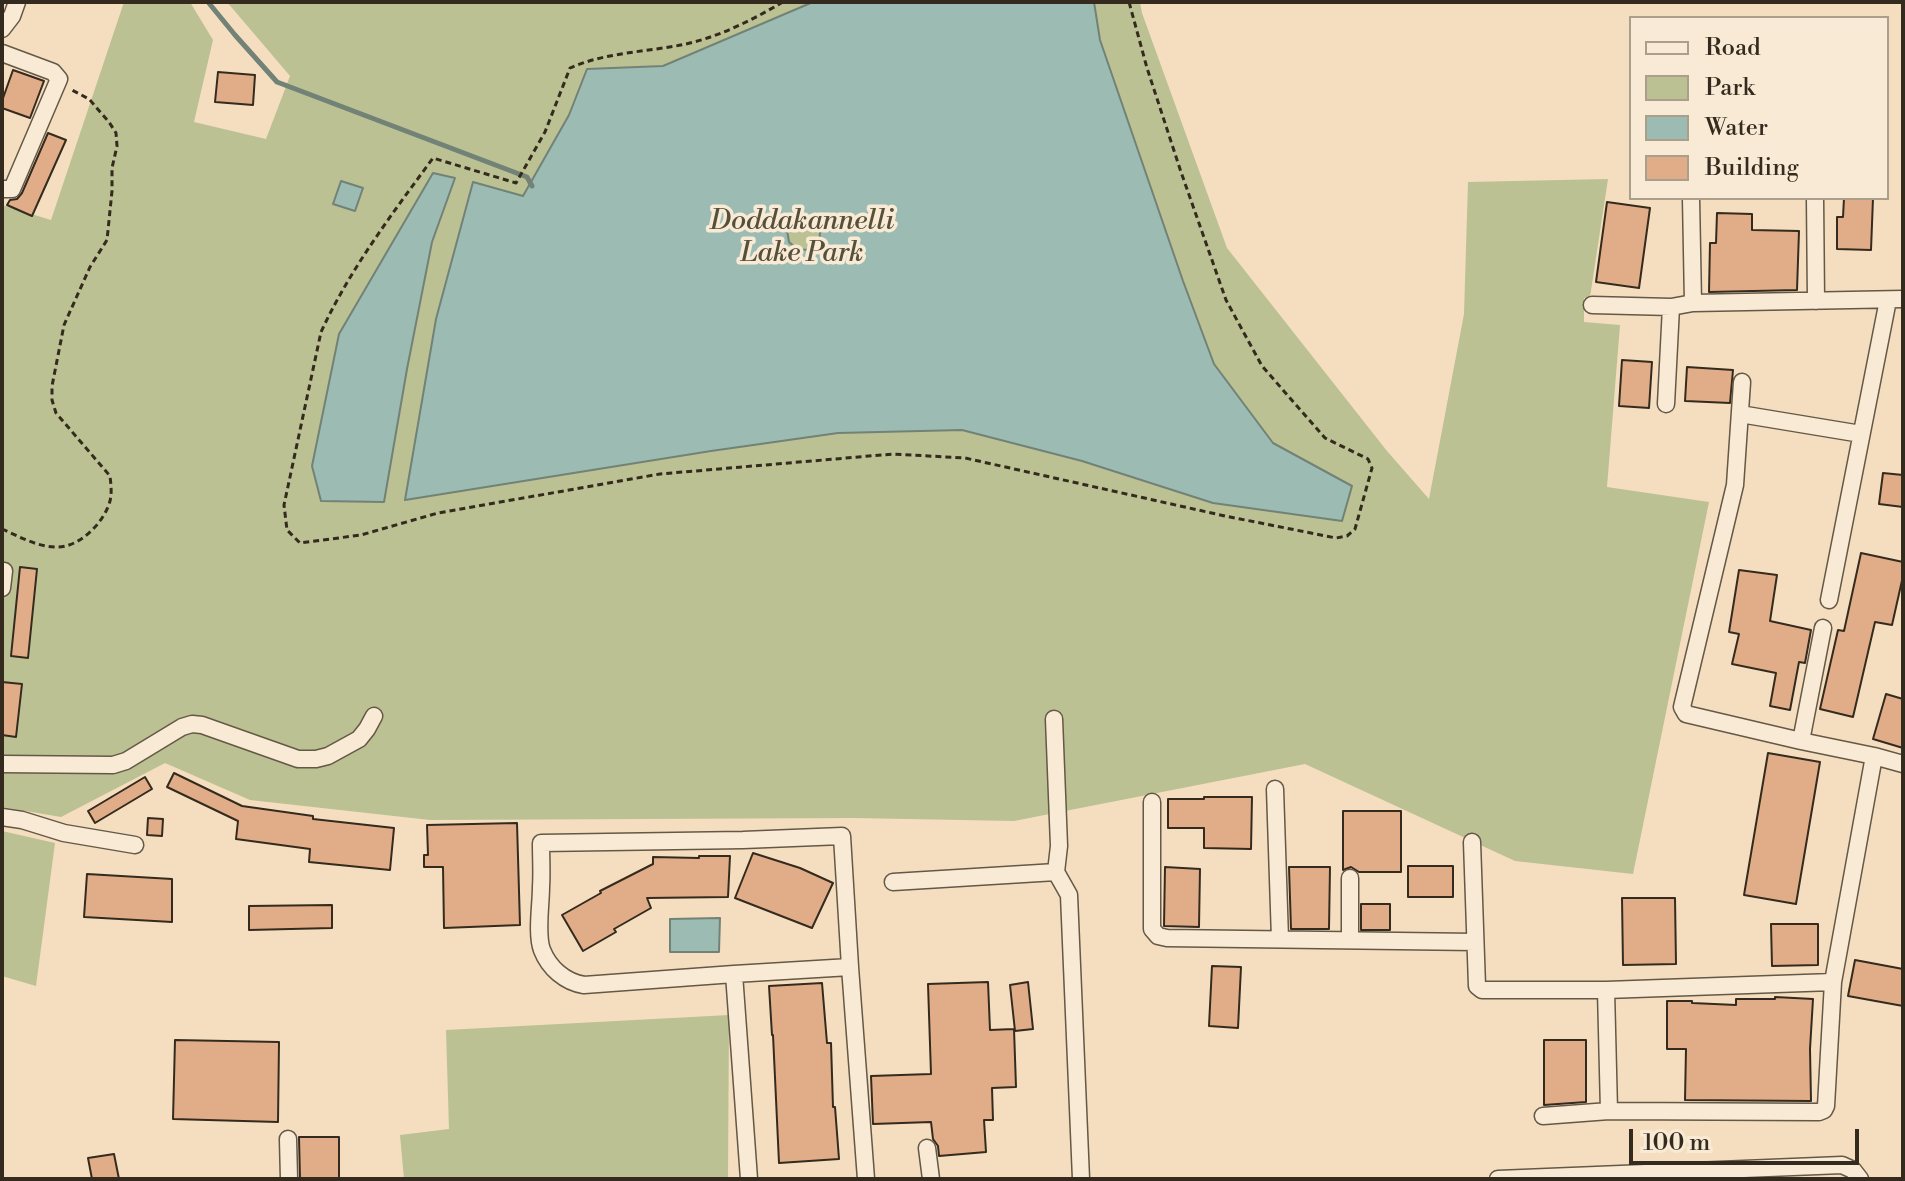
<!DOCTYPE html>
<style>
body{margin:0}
#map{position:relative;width:1905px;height:1181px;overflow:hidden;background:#f4debf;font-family:"Libre Bodoni",serif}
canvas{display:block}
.frame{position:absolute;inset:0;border:4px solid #342b1e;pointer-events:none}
.legend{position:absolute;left:1629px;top:16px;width:260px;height:184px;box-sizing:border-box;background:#f8ead5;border:2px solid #aa9e8c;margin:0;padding:10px 14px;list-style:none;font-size:24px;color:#342b1e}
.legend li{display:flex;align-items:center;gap:16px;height:40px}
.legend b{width:40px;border:2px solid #aa9e8c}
.scale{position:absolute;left:1629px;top:1129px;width:230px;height:36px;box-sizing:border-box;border:4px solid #342b1e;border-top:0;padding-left:10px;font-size:24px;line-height:28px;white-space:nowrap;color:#342b1e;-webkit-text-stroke:6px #f8ead5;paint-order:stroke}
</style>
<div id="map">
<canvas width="1905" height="1181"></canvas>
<div class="frame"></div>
<ul class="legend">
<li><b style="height:10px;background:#f8ead5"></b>Road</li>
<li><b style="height:22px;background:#bbc192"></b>Park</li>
<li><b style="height:22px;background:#9cbcb3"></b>Water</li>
<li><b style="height:22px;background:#e1ad88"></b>Building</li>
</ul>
<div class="scale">100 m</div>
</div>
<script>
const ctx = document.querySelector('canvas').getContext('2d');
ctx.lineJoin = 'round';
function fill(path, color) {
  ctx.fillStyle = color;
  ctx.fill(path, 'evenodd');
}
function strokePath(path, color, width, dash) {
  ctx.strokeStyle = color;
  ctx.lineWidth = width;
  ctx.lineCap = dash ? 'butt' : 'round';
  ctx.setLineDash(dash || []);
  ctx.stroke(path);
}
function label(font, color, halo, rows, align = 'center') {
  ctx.font = font + ' "Libre Bodoni",serif';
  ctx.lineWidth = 7;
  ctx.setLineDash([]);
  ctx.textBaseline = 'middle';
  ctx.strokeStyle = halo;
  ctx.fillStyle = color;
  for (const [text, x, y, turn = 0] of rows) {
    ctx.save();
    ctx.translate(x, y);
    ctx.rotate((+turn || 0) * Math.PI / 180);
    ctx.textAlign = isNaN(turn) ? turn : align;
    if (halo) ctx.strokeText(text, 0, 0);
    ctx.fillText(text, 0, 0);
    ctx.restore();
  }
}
const green = new Path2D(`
 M124 2H190L213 40 194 122 266 139 290 76 227 2H1140L1142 13 1227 248 1387 451 1429 499 1464 314 1468 182 1608 179 1590 297 1584 298V322L1620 325 1607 487 1709 502 1633 874 1515 861 1305 764 1014 821 855 818 430 820 250 800 165 763 61 817 2 807V205L51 220Z
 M2 831 55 843 36 986 2 976Z
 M729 1015 728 1179H404L400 1135 449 1129 446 1030Z`);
const water = new Path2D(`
 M813 2H1094L1100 40 1183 281 1214 364 1273 443 1352 486 1342 521 1213 503 1082 461 962 430 838 433 711 451 405 500 436 319 473 182 523 196 569 115 587 69 663 66ZM805 217 816 222C829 244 807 260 789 242L787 230 794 221Z
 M433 173 455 178 432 242 407 369 384 502 321 501 312 466 339 334Z
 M341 181 363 188 355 211 333 204Z
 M720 918 719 952H670V919Z`);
const stream = new Path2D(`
 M208 2 235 35 277 82 527 177 532 186`);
const building = new Path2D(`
 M13 70 44 81 30 118 2 108V101Z
 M218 72 255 75 253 105 215 102Z
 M48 133 66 140 32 216 7 205 10 200 17 199 22 193Z
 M1844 198H1873L1871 250 1837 249V217H1843Z
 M1607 202 1650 208 1639 288 1596 282Z
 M1717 213 1752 214V230L1799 231 1797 290 1709 292 1710 243H1716Z
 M1622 360 1652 362 1649 408 1619 406Z
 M1687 367 1733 370 1730 403 1685 401Z
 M1883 473 1903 475V507L1879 504Z
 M1861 553 1903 562V576L1892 625 1875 622 1853 717 1820 709 1838 630 1844 631Z
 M20 567 37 569 28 658 11 656Z
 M1739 570 1777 575 1770 621 1811 630 1805 663 1799 662 1790 710 1770 706 1776 673 1732 664 1739 634 1729 632Z
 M2 682 22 684 16 737 2 735Z
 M1886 694 1903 699V748L1873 739Z
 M1768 753 1820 762 1796 904 1744 895Z
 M174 773 242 806 313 816V819L394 828 390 870 309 862 310 849 236 839 238 821 167 787Z
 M145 777 152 789 95 823 88 811Z
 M1204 797H1252L1251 849 1204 848V828H1168V799H1204Z
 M1343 811H1401V872H1359L1351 867 1343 870Z
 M148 818 163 819 162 836 147 835Z
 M517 823 520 925 444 928 443 867H424V855H428L427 825Z
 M753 853 800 868 833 883 812 928 735 898Z
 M699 856H730L728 897 647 898 651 908 614 929 616 932 583 951 562 915 601 893 600 891 653 864V857L699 858Z
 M1408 866H1453V897H1408Z
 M1165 867 1200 869 1199 927 1164 926Z
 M1289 867H1330L1329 929H1291Z
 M87 874 172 879V922L84 917Z
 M1622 898H1675L1676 964 1623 965Z
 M1361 904H1390V930H1361Z
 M332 905V928L249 930V906Z
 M1771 924H1818V965L1772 966Z
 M1855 960 1903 969V1006L1848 996Z
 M1212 966 1241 967 1238 1028 1209 1026Z
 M988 982 990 1030 1014 1029 1016 1087 992 1088 993 1120H984L986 1152 939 1156 938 1146 933 1139 931 1122 873 1124 871 1076 931 1074 928 984Z
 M1028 982 1033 1029 1015 1031 1010 985Z
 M822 983 827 1043H831L833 1107H835L839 1159 779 1163 773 1035H772L769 986Z
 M1775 997 1813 999 1810 1049 1811 1101 1685 1100 1686 1049H1667V1001H1692V1003L1736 1005V999H1775Z
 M175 1040 279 1042 278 1122 173 1119Z
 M1544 1040H1586V1102L1544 1105Z
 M299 1137H339V1179H300Z
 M114 1154 119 1179H92L88 1158Z`);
const path = new Path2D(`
 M783 2C752 20 721 36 686 44 648 52 606 52 570 68L545 132 516 183 433 158C392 214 350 269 321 332L284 505 287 530 300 543 361 535 438 513 660 474 893 454 965 458 1225 516 1336 538 1347 536 1355 529 1372 468 1368 459 1325 438 1262 366 1226 300 1181 172 1147 68 1129 2
 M2 529C18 536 37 547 56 547 79 548 104 523 110 501 112 493 111 485 110 476L56 413 52 400V386L64 325 90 267 107 240 112 191V168L117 146 116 133 109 122 89 99 70 89`);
const minor = new Path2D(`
 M2 29 12 16 17 2
 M2 53 53 72 59 79 12 189H2
 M1691 198 1693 303
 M1815 198 1816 301
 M1592 305 1671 307 1693 303 1903 299
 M1742 382 1735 485 1682 707 1686 714 1801 741 1874 756 1903 764
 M1666 404 1671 307
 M1740 414 1861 434
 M2 588 4 571
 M1829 600 1888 300
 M1054 719 1059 846 1056 872
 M1801 741 1823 628
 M2 764 113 765 126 761 182 727 192 724 202 725 298 759H316L328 756 359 739 367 729 374 716
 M1275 789 1280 939
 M1152 802V929L1158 936 1167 938 1475 942
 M2 817 22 820 64 833 135 845
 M1472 842 1477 986 1482 990H1606L1833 982
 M1350 878V940
 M893 882 1056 872 1069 895 1081 1179
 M734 974 850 967
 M1606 990 1609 1111 1819 1112 1824 1110 1826 1106 1833 982 1874 756
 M1543 1116 1609 1111
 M288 1139 289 1179
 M927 1148 931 1179
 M749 1179 734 974 584 985C565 982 549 968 542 950 536 934 541 905 541 887 542 873 541 858 541 843L743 840 842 836 850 967 866 1179
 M1498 1179 1842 1165 1853 1170 1860 1179`);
const parkNames = [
 ["Doddakannelli",802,222],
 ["Lake Park",802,254]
];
fill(green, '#bbc192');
fill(water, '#9cbcb3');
strokePath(water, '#728277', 2);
strokePath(stream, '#728277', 5);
fill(building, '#e1ad88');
strokePath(building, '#342b1e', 2);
strokePath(minor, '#645846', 19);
strokePath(path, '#342b1e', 3, [6, 4]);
strokePath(minor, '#f8ead5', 16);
label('italic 28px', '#56503b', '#f8ead5', parkNames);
</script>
